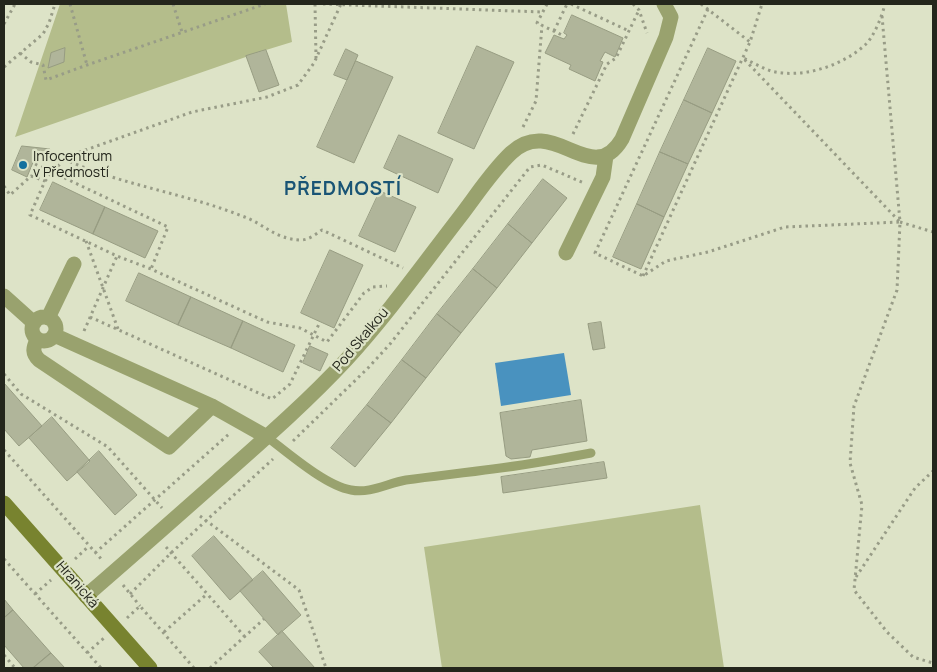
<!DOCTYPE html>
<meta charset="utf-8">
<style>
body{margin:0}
#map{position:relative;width:937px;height:672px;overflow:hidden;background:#dde3c7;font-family:Manrope,sans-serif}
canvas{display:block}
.frame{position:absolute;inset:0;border:5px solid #24261c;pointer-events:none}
</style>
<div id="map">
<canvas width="937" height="672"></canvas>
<div class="frame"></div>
</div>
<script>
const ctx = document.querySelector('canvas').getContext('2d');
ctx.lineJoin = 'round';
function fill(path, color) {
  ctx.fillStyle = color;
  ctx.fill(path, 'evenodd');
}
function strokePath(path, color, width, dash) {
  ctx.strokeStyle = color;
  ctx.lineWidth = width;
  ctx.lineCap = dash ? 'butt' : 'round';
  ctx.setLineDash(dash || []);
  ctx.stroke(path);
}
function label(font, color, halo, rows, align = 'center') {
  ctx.font = font + ' Manrope,sans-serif';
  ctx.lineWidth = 4.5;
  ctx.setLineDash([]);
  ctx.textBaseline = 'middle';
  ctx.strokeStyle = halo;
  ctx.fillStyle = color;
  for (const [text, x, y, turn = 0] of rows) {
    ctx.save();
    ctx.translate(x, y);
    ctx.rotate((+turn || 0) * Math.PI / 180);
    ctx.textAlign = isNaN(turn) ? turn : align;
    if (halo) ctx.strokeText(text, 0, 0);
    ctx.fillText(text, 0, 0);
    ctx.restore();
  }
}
const green = new Path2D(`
 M60 4H286L292 42 266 50 15 137Z
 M700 505 724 668H442L424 547Z`);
const water = new Path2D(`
 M564 353 571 395 501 406 495 363Z`);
const building = new Path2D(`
 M572 15 623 38 615 57 605 52 600 61 603 62 595 81 569 69 571 65 545 53 554 35 564 39 567 35 564 33Z
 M477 46 514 62 474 149 438 133Z
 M65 48 64 62 48 68 51 53Z
 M708 48 736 61 712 113 684 100Z
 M346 49 358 55 347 80 334 75Z
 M266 50 279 85 259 92 246 56Z
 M356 61 393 77 354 163 317 147Z
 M684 100 712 113 688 164 660 152Z
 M399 135 453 159 438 193 384 168Z
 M22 146 50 149 48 161 36 155 27 177 12 170Z
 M660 152 688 164 664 217 637 204Z
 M543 179 567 198 532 243 508 224Z
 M53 182 105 207 93 234 40 210Z
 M380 191 416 207 395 252 359 236Z
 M637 204 664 217 641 269 613 257Z
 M105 207 158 231 145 258 93 234Z
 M508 224 532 243 497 288 473 269Z
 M330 250 363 265 334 328 301 313Z
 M473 269 497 288 461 333 437 314Z
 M139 273 191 297 178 325 126 301Z
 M191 297 243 321 231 348 178 325Z
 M437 314 461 333 426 378 402 360Z
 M243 321 295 345 283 372 231 348Z
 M601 322 605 348 593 350 588 324Z
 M310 346 328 354 320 371 303 363Z
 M402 360 426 378 391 423 367 405Z
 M4 383 42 426 19 446 4 429Z
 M581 400 587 441 532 450 530 457 511 459 506 456 500 413Z
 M367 405 391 423 355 467 331 448Z
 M52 417 90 461 67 481 29 438Z
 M99 451 137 495 115 515 77 472Z
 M604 462 607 478 503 493 501 477Z
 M214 536 253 580 230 600 192 556Z
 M263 571 301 615 278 635 240 591Z
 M4 599 13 610 4 618Z
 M13 610 51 653 33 668H24L4 645V618Z
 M282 631 315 668H274L259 652Z
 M51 653 65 668H33Z`);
const path = new Path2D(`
 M70 4 87 65
 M173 4 182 32
 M315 4 316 58
 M323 4 542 12
 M547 4 537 23 564 36
 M571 4 629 31
 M633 4 639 10 647 33
 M701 4 750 42
 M708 9 595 253 643 276 666 261 708 252 785 227 900 222 897 290 854 406 850 463 862 505 854 590 887 632 913 657 933 663
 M882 16 900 222 743 58C752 62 762 68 771 71 802 79 842 66 865 45 874 37 882 16 885 4
 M4 24 15 4
 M554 31 567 4
 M20 53 31 62 43 65 46 80 87 65 265 4
 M4 67 43 34 49 23 55 4
 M523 127 536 101 542 25
 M573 134 607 64 616 58 639 10
 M64 159C121 185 184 193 242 216 265 224 274 239 301 240 309 240 316 234 322 230L403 268
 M35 164 168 227 151 269
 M45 181 66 157 192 112 267 97 298 85 314 63 341 4
 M4 186 10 195 31 176 45 181 30 215 117 256 151 269 267 322 300 328 327 342 364 293 373 287 387 286
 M900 222 933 232
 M86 241 118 329
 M643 276 750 42 762 4
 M90 317 272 399 290 384 319 324
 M84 331 117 256
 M4 374 21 394 108 447 162 508
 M293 441 368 368 390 344 530 167 542 165 584 183
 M4 450 103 561
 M200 516 299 590 326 668
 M166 547 245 637
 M95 553 229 434
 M4 559 101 668
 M75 559 89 546
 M856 577 915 488 933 471
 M123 585 140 606
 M35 594 51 580
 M130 594 171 553 273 459
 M127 618 140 606 194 668
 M164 632 207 594
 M87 653 104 638
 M4 655 15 668
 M210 668 264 619`);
const lane = new Path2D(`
 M267 437C288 453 326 486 351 490 370 494 388 483 406 480 435 476 464 473 493 469 526 465 559 459 591 453`);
const street = new Path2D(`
 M566 253 603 177 606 156
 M4 296 34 323
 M32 329a12 12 0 1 1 24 0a12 12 0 1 1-24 0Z
 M48 318 74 264
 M54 335 212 406 267 437
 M37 340C33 348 32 353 39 360L169 447 212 406
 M86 596C130 558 173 520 217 481 261 442 306 403 346 360 387 315 422 266 459 218 476 196 491 172 511 153 553 113 592 190 622 139L666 37 671 17 664 4`);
const secondary = new Path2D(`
 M4 503 150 668`);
const markers = [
 [23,165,5,"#13709e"]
];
const poiNames = [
 ["Infocentrum",33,157],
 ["v Předmostí",33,173]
];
const streetNames = [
 ["Pod Skalkou",361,340,-50],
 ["Hranická",77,585,49]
];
const districtNames = [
 ["PŘEDMOSTÍ",343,190]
];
fill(green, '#b4bd8b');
fill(water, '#4992bf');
fill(building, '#b0b59a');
strokePath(building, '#979c82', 1);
strokePath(path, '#989c87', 3, [2.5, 4]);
strokePath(lane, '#99a26e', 9);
strokePath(street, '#99a26e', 15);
strokePath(secondary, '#78832f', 15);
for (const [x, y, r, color] of markers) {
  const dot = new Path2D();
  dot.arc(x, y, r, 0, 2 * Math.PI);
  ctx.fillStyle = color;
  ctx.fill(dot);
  strokePath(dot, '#dde3c7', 2);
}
label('14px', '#24261c', '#dde3c7', poiNames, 'left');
label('14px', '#24261c', '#dde3c7', streetNames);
ctx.letterSpacing = '1px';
label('bold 19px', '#195475', '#dde3c7', districtNames);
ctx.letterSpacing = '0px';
</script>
